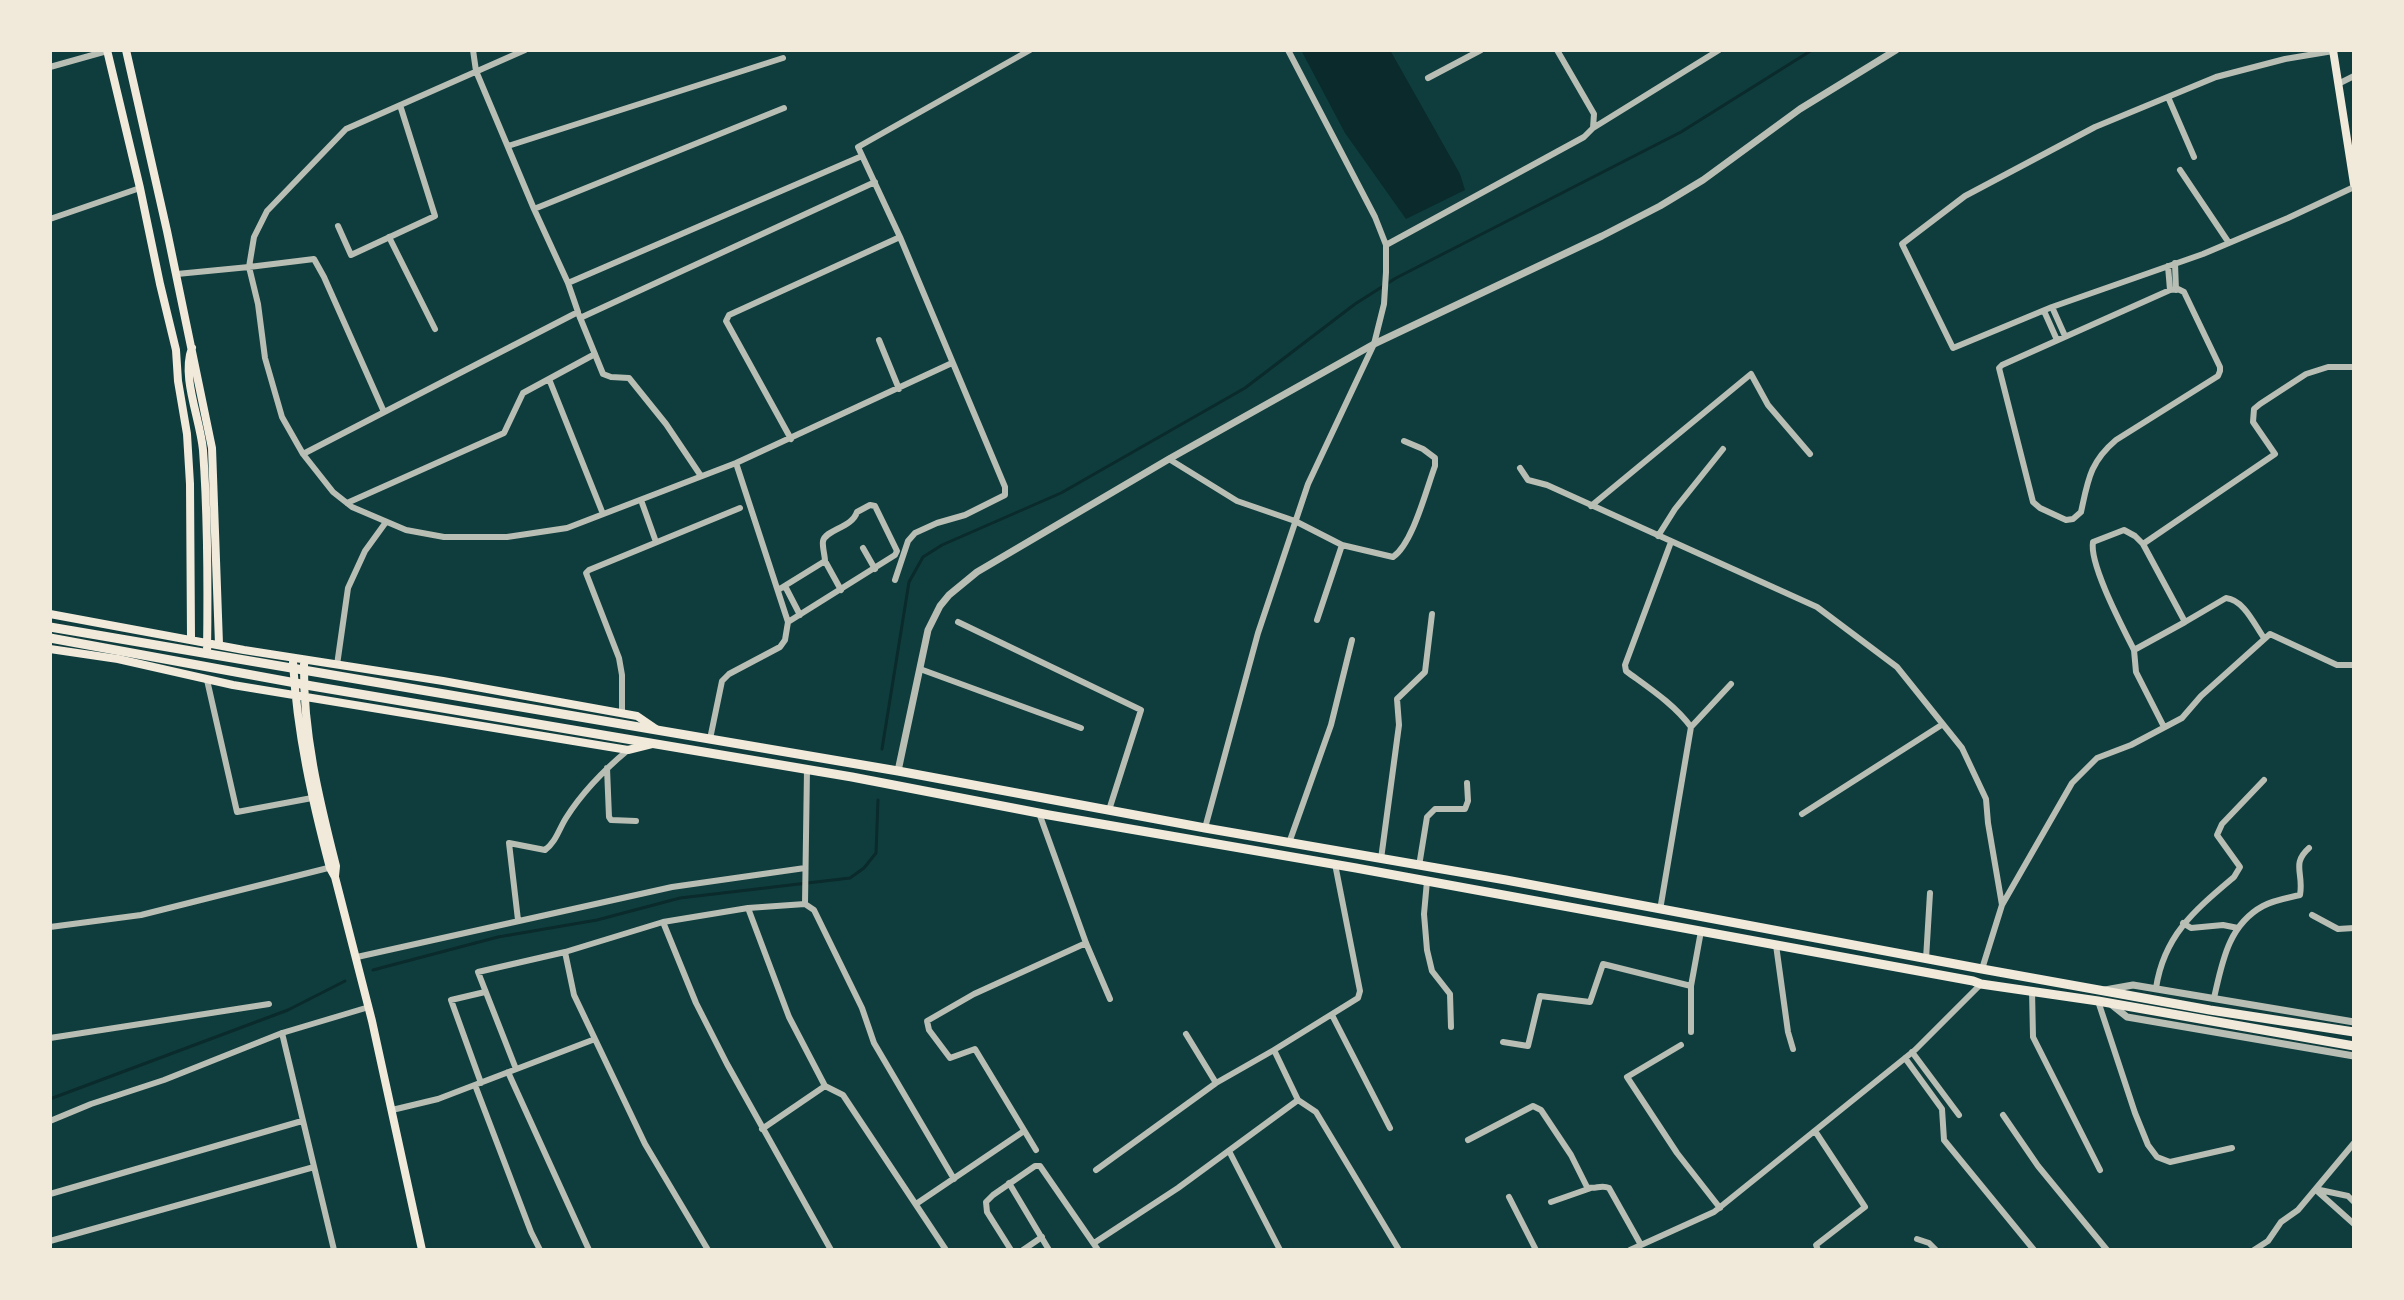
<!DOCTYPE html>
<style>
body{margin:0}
#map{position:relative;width:2404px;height:1300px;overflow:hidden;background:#0f3d3e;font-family:"Open Sans",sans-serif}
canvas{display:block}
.frame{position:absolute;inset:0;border:52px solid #f1e9da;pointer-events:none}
</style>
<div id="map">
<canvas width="2404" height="1300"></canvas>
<div class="frame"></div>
</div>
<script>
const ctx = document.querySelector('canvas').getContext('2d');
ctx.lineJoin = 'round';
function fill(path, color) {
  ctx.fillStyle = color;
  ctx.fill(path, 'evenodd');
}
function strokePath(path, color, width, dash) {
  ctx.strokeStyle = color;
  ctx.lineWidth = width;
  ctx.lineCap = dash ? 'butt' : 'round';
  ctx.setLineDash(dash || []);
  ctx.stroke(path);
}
const water = new Path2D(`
 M1301 50H1390L1460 174 1465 190 1406 219 1345 133Z`);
const stream = new Path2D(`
 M882 749 909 582 923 557 942 545 1061 493 1245 388 1355 304 1396 278 1681 132 1812 50
 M373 970 498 937 597 920 680 898 850 878 864 868 876 853 878 800
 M50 1099 288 1010 345 981`);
const minor = new Path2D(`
 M473 50 476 71 534 209 784 108
 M2333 51 2285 59 2216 77 2095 127 1965 196 1902 244 1953 348 2052 307 2203 254 2288 218 2354 187
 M50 67 107 51
 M1428 78 1481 50
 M2338 84 2354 76
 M2168 97 2194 157
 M1593 128 1719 50
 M508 146 783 58
 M2180 170 2229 243
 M534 209 568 283
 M50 219 140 188
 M338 226 351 255 435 216 400 105
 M389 237 435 329
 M1386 245 1584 137 1593 128 1594 114 1557 50
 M2175 263 2176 290
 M2168 266 2170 290
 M177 274 249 267 254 237 267 211 346 129 525 50
 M2178 289 2184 292 2220 367V371L2218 376 2116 440C2090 462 2088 480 2081 512L2073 519 2066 520 2040 508 2033 502 1999 368 2002 365 2170 290Z
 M2052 307 2065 336
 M2044 311 2057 340
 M579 315 603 374 611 377 629 378 666 424 701 476
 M580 318 875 182
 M879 340 899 389
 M549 379 603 514
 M384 412 324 277 314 259 249 267 258 304 265 358 282 417 303 454 333 492 352 507 406 530 444 537H507L567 528 736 463 952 363
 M791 439 731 330 726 321 729 315 900 237
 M303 454 578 312 568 283 862 156
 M1169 459 1237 501 1295 521 1342 545 1393 557C1413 543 1426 490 1435 466V458L1423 449 1404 441
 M1520 468 1528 480 1547 485 1817 607 1897 667 1962 748 1986 799 1988 823 2002 905
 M641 500 656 542
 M347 503 504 433 523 393 595 354
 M1591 506 1751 374 1768 405 1810 454
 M1658 536 1675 509 1723 449
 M863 548 875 569
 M825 561 841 590
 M895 580 908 541 915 533 937 523 965 515 1005 495V487L900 237 858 147 1030 50
 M785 586 800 615
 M778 590 825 561C825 556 822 546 823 541 826 529 852 528 857 512L870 505 875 506 897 551 895 555 788 622
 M1317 620 1342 545
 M958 622 1141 710 1109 810
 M2264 638C2254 624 2244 600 2226 598L2185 622 2143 544 2275 454 2253 422 2254 409 2260 404 2306 374 2328 367H2354
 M2134 650C2123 628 2089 564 2093 542L2124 530 2135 536 2143 544
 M337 665 348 588 365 551 386 522
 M920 669 1081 728
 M207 680 237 812 312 798
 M622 713V675L619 658 586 573 589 570 740 508
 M1691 727 1731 684
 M2164 727 2136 672 2134 650 2185 622
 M710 739 722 681 729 674 780 647 785 640 788 622 736 463
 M607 768 609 817 611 820 636 821
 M807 769 805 904 814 910 862 1008 874 1043 954 1179
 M1039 813 1086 943 1110 999
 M1802 814 1943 724
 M1205 828 1258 633 1308 484 1374 344 1384 304 1386 272V245L1375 217 1288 50
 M1289 843 1331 725 1352 640
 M1381 859 1399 725 1397 699 1425 672 1432 614
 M1335 864 1360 991 1358 998 1274 1050 1298 1100 1316 1112 1399 1250
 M1419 866 1427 817 1435 809H1465L1468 801 1467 783
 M1427 881 1424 914 1427 950 1432 971 1450 994 1451 1027
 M748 908 789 1017 825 1086 843 1095 946 1250
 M1660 910 1691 727C1674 704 1649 688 1626 671L1625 665 1671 542
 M2312 915 2338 929 2354 928
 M518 920 509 843 545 850C556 842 559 829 566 818 583 791 604 770 628 750
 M663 922 696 1003 727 1064 831 1250
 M2183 923 2191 928 2223 925 2238 928
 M50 927 141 915 332 867
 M1776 945 1788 1032 1793 1049
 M357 957 672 887 805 868
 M1926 959 1930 893
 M1982 969 2002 905 2072 783 2097 758 2131 745 2182 718 2201 696 2270 634 2337 665H2354
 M1691 986 1701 931
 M2156 988C2164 935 2195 910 2234 877L2240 867 2217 835 2222 824 2264 780
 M2032 990 2033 1037 2100 1170
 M2214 998C2222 963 2228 925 2263 906 2274 900 2288 898 2300 895 2304 873 2291 864 2309 848
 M2098 1001 2135 1113 2148 1145 2157 1157 2170 1162 2232 1148
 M1332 1015 1390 1128
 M282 1033 334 1250
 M1186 1034 1216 1083
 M50 1038 269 1004
 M1503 1042 1528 1046 1540 996 1590 1002 1603 964 1691 986V1032
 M1681 1045 1627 1077 1677 1153 1720 1208
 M1912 1052 1959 1115
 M1905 1058 1942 1109 1944 1140 2034 1250
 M516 1069 478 972 565 952
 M508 1072 589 1250
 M481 1083 451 1000 485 992
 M475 1085 531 1232 540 1250
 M392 1110 438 1099 595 1039
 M2003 1115 2038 1166 2107 1250
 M50 1121 91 1104 164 1080 282 1033 369 1007
 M762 1129 825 1086
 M1815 1131 1865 1207 1816 1245 1818 1250
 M1468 1140 1533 1106 1541 1110 1571 1155 1587 1187C1595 1190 1601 1184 1609 1188L1641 1245
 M1036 1150 975 1049 950 1058 929 1030 927 1021 974 994 1086 943
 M1229 1151 1280 1250
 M1096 1170 1216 1083 1274 1050
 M1009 1183 1049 1250
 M2316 1190 2354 1224
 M2320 1190 2348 1196 2354 1202
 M50 1194 302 1121
 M1509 1197 1536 1250
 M1551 1202 1591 1188
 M916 1204 1024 1131
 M1917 1239 1929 1243 1936 1250
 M50 1241 314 1167
 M1094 1243 1178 1188 1298 1100
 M708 1250 645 1144 574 995 565 952 663 922 748 908 805 904
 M1011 1250 987 1212 986 1202 993 1195 1035 1166H1040L1098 1250
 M1023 1250 1042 1237
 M1630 1250 1714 1212 1915 1050 1981 984
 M2254 1250 2268 1241 2281 1222 2298 1210 2354 1143`);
const tertiary = new Path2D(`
 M898 771 928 630 940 606 949 595 977 572 1169 459 1374 344 1602 236 1660 206 1703 180 1800 109 1896 50
 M2105 990 2133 985 2354 1022
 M2112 1005 2127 1017 2354 1056`);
const secondary = new Path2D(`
 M107 50 140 188 160 284 176 350 178 381 187 434 190 484 191 638
 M126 50 167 231 212 448 219 644
 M2333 50 2354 184
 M192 348C181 377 200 418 203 450 208 518 208 586 207 654
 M50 614 244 650 443 681 637 716 656 729
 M50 649 118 659 233 685 628 750 652 744
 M293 662C297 733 312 800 330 868L335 877 372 1021 422 1250
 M304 664C303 734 319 799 336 866L335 876`);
const primary = new Path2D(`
 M50 627 898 771 1205 828 1506 880 1982 969 2210 1010 2354 1032
 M50 638 312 686 852 777 1049 815 1356 868 1973 981 1981 984 2098 1001 2354 1046`);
fill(water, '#0a2a2b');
strokePath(stream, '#0a2a2b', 3);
strokePath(minor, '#b8beb3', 6);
strokePath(tertiary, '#b8beb3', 7);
strokePath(secondary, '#f1e9da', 8);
strokePath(primary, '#f1e9da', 9);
</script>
